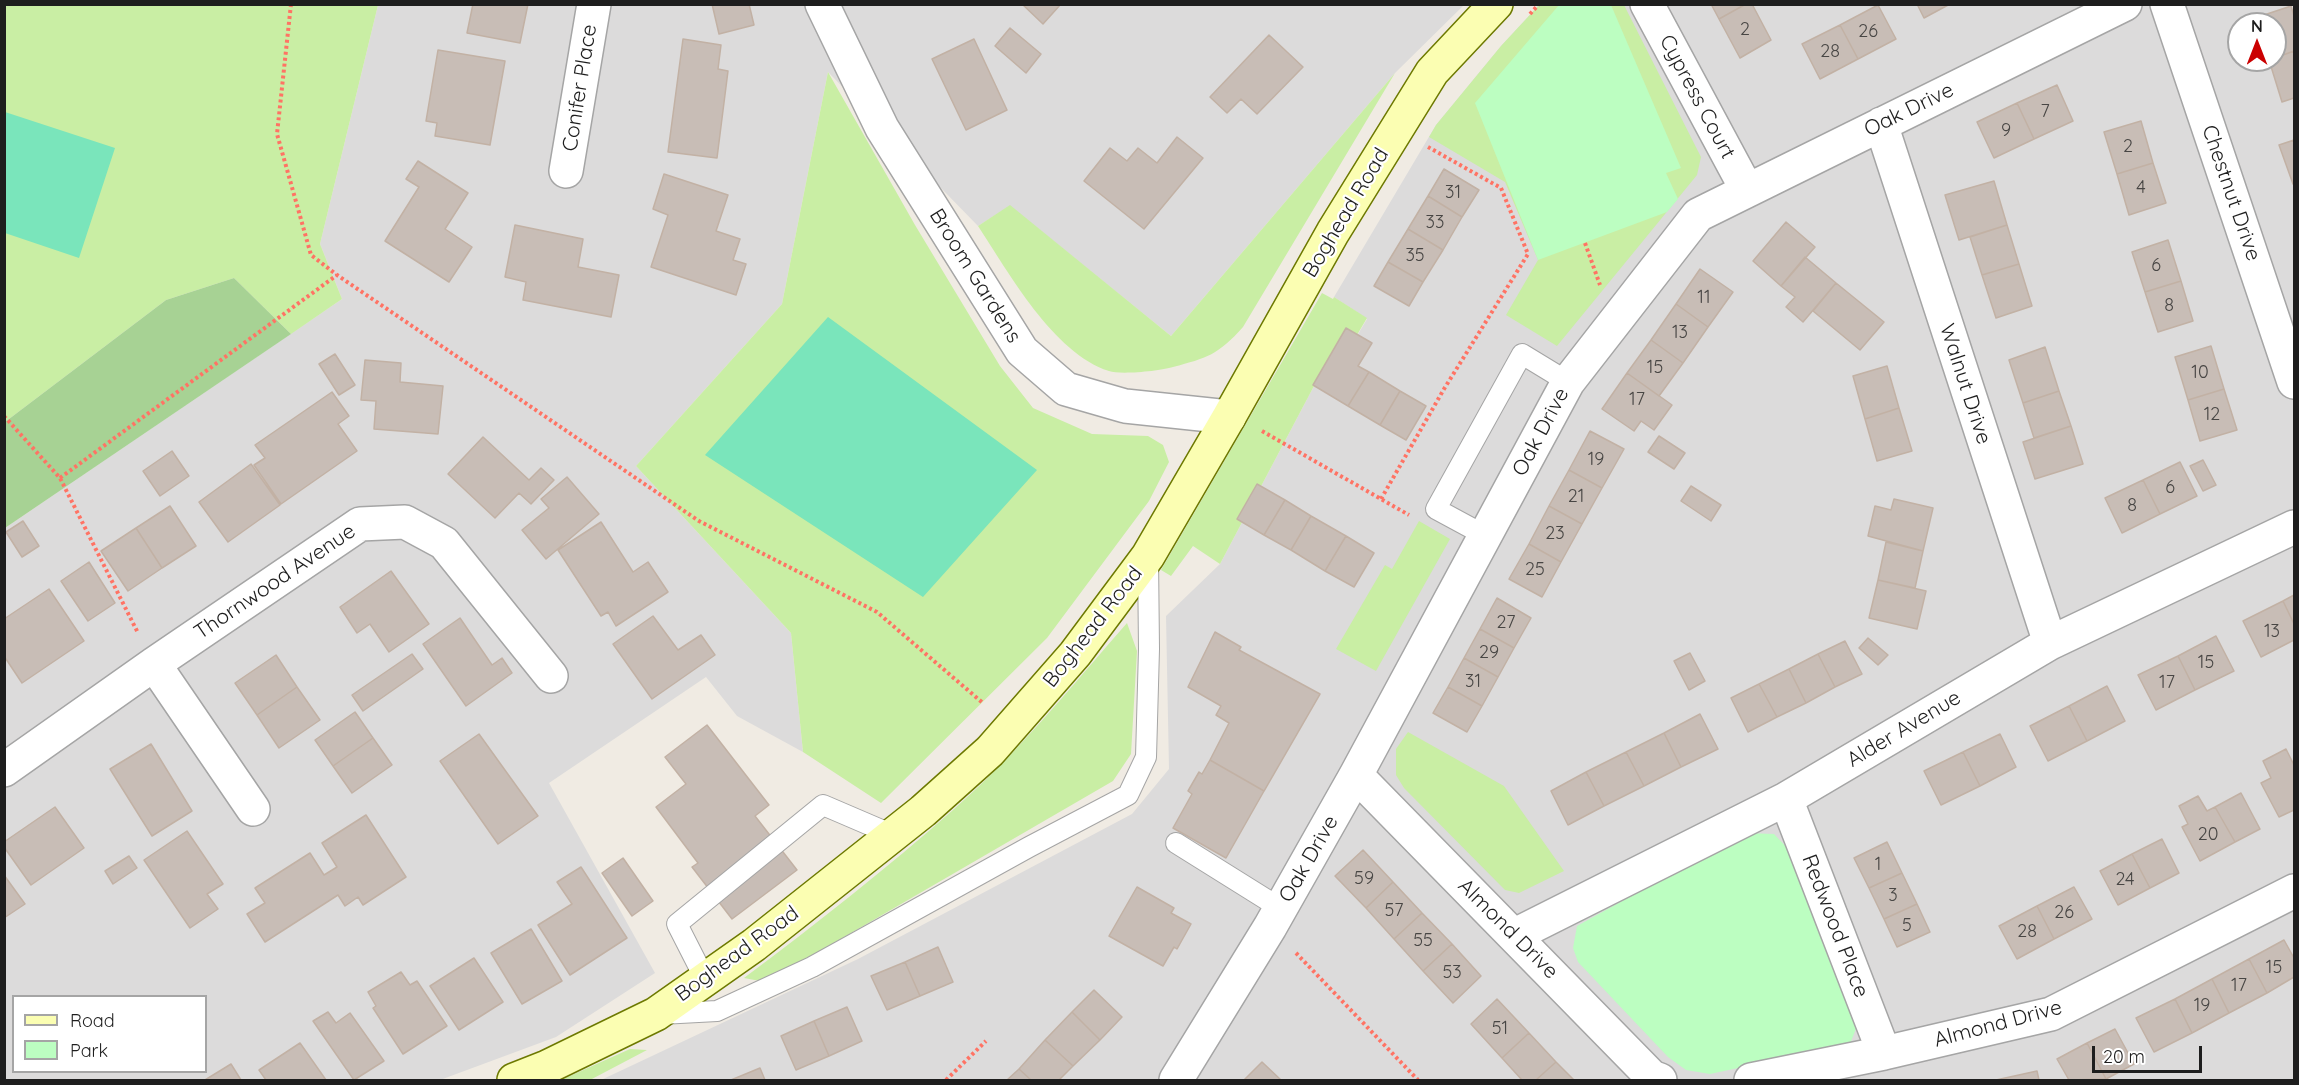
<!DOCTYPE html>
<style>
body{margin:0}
#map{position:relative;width:2299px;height:1085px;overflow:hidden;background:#f0ebe3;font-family:Quicksand,sans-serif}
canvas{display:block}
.frame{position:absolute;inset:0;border:6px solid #1e1e1e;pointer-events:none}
.legend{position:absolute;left:12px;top:995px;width:195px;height:78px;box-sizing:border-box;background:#fff;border:2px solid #a5a5a5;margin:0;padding:8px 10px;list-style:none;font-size:18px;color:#1e1e1e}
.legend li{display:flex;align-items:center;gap:12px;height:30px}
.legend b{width:30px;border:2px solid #a5a5a5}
.north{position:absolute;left:2227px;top:12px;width:60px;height:60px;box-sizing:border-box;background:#fff;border:2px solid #a5a5a5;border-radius:50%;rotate:0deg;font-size:16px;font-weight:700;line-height:24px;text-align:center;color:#1e1e1e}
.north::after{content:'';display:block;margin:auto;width:21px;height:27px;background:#cb0001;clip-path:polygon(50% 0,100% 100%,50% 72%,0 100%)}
.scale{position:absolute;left:2092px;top:1046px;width:110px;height:27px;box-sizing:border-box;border:3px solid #1e1e1e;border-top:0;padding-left:8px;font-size:18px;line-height:21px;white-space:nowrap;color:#1e1e1e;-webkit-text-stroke:4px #fff;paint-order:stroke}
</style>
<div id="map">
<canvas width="2299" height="1085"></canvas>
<div class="frame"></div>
<ul class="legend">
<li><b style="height:8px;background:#fbfeb2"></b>Road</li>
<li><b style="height:16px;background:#bcfec1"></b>Park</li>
</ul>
<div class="north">N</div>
<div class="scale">20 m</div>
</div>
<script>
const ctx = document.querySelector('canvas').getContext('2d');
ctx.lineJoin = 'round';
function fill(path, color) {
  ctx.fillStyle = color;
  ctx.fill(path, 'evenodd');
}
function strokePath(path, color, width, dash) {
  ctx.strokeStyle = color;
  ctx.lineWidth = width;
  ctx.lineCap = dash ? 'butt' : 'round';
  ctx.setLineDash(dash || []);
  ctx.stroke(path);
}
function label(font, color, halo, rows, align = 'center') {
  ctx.font = font + ' Quicksand,sans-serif';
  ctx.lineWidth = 4.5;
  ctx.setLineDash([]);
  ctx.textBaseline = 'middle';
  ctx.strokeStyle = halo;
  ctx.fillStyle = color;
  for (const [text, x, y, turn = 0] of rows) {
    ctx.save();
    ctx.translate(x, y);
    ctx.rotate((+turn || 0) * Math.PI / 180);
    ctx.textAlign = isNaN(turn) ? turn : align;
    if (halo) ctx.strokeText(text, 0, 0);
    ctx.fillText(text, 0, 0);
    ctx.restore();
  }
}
const residential = new Path2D(`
 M378 5H1464L1395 73 1171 336 1010 206 978 226 828 72 782 304 636 466 791 633 803 752 737 716 706 677 549 783 655 973 556 1037 440 1080H5V528L342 299 320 244ZM14 996H206V1072H14Z
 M1539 5H2294V1080H601L858 959 1132 814 1169 769 1166 616 1220 564 1314 386 1324 391 1367 319 1334 297 1436 125 1501 46ZM2239 24H2275V60H2239Z`);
const grass = new Path2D(`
 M5 5H378L320 244 342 299 291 334 234 278 166 300 5 422Z
 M1539 5H1624L1701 157 1697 175 1557 346 1506 315 1538 260 1505 182 1429 137 1436 125 1501 46Z
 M828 72 915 225 1000 366 1033 408 1092 434 1148 436 1163 445 1169 462 1149 501 1047 638 881 803 803 752 791 633 636 466 782 304Z
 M1395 73 1243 327C1218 355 1207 358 1173 367 1160 371 1120 375 1109 371 1053 353 1009 273 978 226L1010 205 1171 336Z
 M1322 293 1333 299 1334 297 1367 318 1324 391 1314 386 1220 564 1193 546 1171 576 1161 570Z
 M1419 521 1450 539 1376 671 1336 649 1385 565 1392 569Z
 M1127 623 1137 651 1131 754 1113 781 808 958 760 981 744 978C815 925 886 869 953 810 1017 754 1071 687 1127 623Z
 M1408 732 1504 786 1564 871 1519 893 1505 890 1404 788 1396 775V749Z
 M630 1049 647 1050 590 1080H561Z`);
const forest = new Path2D(`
 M234 278 291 334 5 528V422L166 300Z`);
const park = new Path2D(`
 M1559 5H1611L1681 168 1666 173 1678 199 1667 212 1538 260 1475 103Z
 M1745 833 1774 834 1792 853 1857 1026 1850 1044 1710 1074 1686 1070 1668 1057 1578 962 1573 948 1577 926Z`);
const pitch = new Path2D(`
 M5 112 115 148 79 258 5 233Z
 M828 317 1037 470 923 597 705 455Z`);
const building = new Path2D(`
 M473 4H528L520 43 467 33Z
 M712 4H749L754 25 719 34Z
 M1022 4H1061L1043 24Z
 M1711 4H1746L1719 19Z
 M1746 4H1752L1771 40 1740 58 1719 19Z
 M1917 4H1950L1924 18Z
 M1878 5 1896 39 1858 59 1840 25Z
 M2291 6 2294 16V51L2275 58V24H2257L2255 18Z
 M1840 25 1858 59 1820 79 1802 44Z
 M1010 28 1041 54 1026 73 995 46Z
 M1269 35 1303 67 1257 114 1241 99 1227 113 1210 97Z
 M683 39 721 45 718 69 728 71 717 158 668 152Z
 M974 39 1007 110 966 130 932 59Z
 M438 50 505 61 490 145 435 136 437 123 426 121Z
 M2294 51V98L2282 102 2269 60H2275V58Z
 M2057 85 2073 121 2034 139 2017 103Z
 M2017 103 2034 139 1994 158 1977 122Z
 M2141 121 2153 163 2117 174 2104 132Z
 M1177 137 1203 158 1144 229 1084 181 1110 148 1127 161 1138 148 1157 163Z
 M2294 140V184H2293L2279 145Z
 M418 161 468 193 445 229 472 247 449 282 385 241 419 187 406 179Z
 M2153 163 2166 203 2129 215 2117 174Z
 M1444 169 1479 190 1462 217 1428 196Z
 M664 174 728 195 716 231 740 239 733 260 746 264 736 295 651 267 668 215 653 209Z
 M1994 181 2007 225 1959 240 1945 195Z
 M1428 196 1462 217 1443 250 1408 229Z
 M1786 222 1815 247 1781 286 1753 261Z
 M515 225 583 239 578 267 619 275 611 317 523 300 526 282 505 277Z
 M2007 225 2019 264 1982 275 1970 237Z
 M1408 229 1443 250 1423 282 1388 262Z
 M2168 240 2181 281 2145 292 2132 252Z
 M1805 257 1836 283 1803 322 1786 307 1795 297 1781 286Z
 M1388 262 1423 282 1409 306 1374 286Z
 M2019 264 2032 306 1996 318 1982 275Z
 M1700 269 1733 292 1708 327 1676 304Z
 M2181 281 2193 321 2158 332 2145 292Z
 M1836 283 1884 322 1860 350 1813 311Z
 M1676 304 1708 327 1683 363 1651 340Z
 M1346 328 1372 343 1358 366 1369 372 1348 406 1313 385Z
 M1651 340 1683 363 1659 396 1627 373Z
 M2211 346 2224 389 2188 400 2175 357Z
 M2045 347 2059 391 2023 403 2009 360Z
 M335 354 355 385 339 395 319 364Z
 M365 360 401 363 400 382 443 386 438 434 374 429 376 401 361 400Z
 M1887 366 1899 408 1865 419 1853 376Z
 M1369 372 1400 391 1380 425 1348 406Z
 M1627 373 1672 405 1654 430 1641 421 1634 431 1602 409Z
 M2224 389 2237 430 2200 441 2188 400Z
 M1400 391 1426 406 1406 440 1380 425Z
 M2059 391 2071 426 2034 438 2023 403Z
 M332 392 349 416 338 424 357 451 281 504 254 465 265 458 255 445Z
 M1899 408 1912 451 1877 461 1865 419Z
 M2071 426 2083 464 2035 479 2023 442Z
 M1590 431 1624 449 1602 488 1569 470Z
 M1659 436 1685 453 1674 469 1648 452Z
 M483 437 529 480 541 468 554 480 531 504 519 493 495 518 448 474Z
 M172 451 189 476 160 496 143 471Z
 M2203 460 2216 485 2203 491 2190 466Z
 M2180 462 2197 496 2160 514 2143 480Z
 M251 464 280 505 228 542 199 502Z
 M1569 470 1602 488 1582 524 1549 506Z
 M567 477 599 514 546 559 522 530 549 508 541 499Z
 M2143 480 2160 514 2122 533 2105 498Z
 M1257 484 1285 500 1264 535 1237 519Z
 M1691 486 1721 505 1711 521 1681 501Z
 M1894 499 1933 508 1923 551 1868 536 1875 506 1891 510Z
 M1285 500 1311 516 1291 550 1264 535Z
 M170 506 196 546 162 568 136 528Z
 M1549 506 1582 524 1561 562 1529 544Z
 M1311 516 1346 536 1325 571 1291 550Z
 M23 521 39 546 22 557 6 532Z
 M601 522 633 572 648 562 668 592 616 626 608 612 601 616 558 550Z
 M136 528 162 568 128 591 101 551Z
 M1346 536 1374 553 1354 587 1325 571Z
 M1886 542 1923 551 1915 588 1878 580Z
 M1529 544 1561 562 1542 597 1509 579Z
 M89 562 115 603 88 621 61 581Z
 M391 571 429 624 389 652 370 624 357 633 340 607Z
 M1878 580 1926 591 1917 629 1869 618Z
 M49 589 84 641 22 683 4 656V619Z
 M2294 595V624L2283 601Z
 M1497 598 1531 618 1514 648 1480 629Z
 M2283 601 2294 624V640L2261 657 2243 621Z
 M653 616 678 650 701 635 715 655 652 699 613 644Z
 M460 618 492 665 502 658 512 673 466 706 423 644Z
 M1480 629 1514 648 1498 677 1464 658Z
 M1215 632 1241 647 1239 650 1320 694 1264 791 1210 760 1229 723 1216 715 1221 706 1188 687Z
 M2216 636 2234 671 2195 690 2178 656Z
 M1868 638 1888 655 1878 665 1859 648Z
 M1845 641 1862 674 1835 687 1818 654Z
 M1690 653 1705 681 1689 690 1674 661Z
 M412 654 423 669 363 711 352 695Z
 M1818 654 1835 687 1806 703 1789 669Z
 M276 655 297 687 257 715 235 683Z
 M2178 656 2195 690 2156 710 2138 675Z
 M1464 658 1498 677 1482 706 1448 687Z
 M1789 669 1806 703 1777 717 1759 684Z
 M1759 684 1777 717 1748 732 1731 698Z
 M2107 686 2125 721 2087 741 2069 706Z
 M297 687 320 720 279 748 257 715Z
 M1448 687 1482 706 1467 732 1433 713Z
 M2069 706 2087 741 2048 761 2030 726Z
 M355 712 373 738 333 766 315 740Z
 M1700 714 1718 749 1681 767 1664 733Z
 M707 725 769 805 755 816 797 870 732 919 692 867 698 863 656 807 686 784 665 757Z
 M1664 733 1681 767 1644 786 1626 752Z
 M479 734 538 816 498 844 440 761Z
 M2000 734 2016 767 1980 786 1963 752Z
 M373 738 392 765 352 793 333 766Z
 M151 744 192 811 152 836 110 769Z
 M2286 749 2294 765V810L2279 817 2261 783 2271 778 2263 761Z
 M1626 752 1644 786 1604 806 1586 772Z
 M1963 752 1980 786 1941 805 1924 771Z
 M1210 760 1264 791 1226 858 1173 828 1192 794 1188 791 1199 772 1202 774Z
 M1586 772 1604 806 1568 825 1551 791Z
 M2241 793 2260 829 2235 842 2215 807Z
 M2198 796 2207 811 2215 807 2235 842 2200 861 2182 827 2188 824 2179 806Z
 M55 807 84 848 31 885 4 847V842Z
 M366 815 406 877 363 905 358 897 345 906 338 895 265 942 247 914 265 903 255 888 310 853 324 875 337 867 322 843Z
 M187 831 223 884 207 894 218 909 190 928 144 860Z
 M2162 839 2179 873 2150 888 2132 854Z
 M1887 842 1902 873 1869 888 1854 858Z
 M1363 850 1393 882 1366 908 1335 876Z
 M2132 854 2150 888 2118 905 2100 871Z
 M129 856 137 868 113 884 105 871Z
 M623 858 653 901 632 916 602 873Z
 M581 867 627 938 570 975 538 925 572 904 557 882Z
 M1902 873 1917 904 1884 919 1869 888Z
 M4 875 25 904 4 918Z
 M1393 882 1422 913 1394 939 1366 908Z
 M1137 887 1174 908 1171 913 1191 924 1177 949 1174 947 1163 966 1109 936Z
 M2074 887 2092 919 2054 939 2037 906Z
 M1917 904 1930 932 1897 947 1884 919Z
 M2037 906 2054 939 2017 959 1999 926Z
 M1422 913 1452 944 1423 971 1394 939Z
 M531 929 562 981 522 1004 491 953Z
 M2284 940 2294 958V977L2267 993 2249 959Z
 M1452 944 1481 976 1453 1003 1423 971Z
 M938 947 953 982 920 996 905 962Z
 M474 958 503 1002 459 1030 430 986Z
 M2249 959 2267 993 2229 1013 2212 979Z
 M905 962 920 996 887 1010 871 976Z
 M401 972 410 985 417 981 447 1026 403 1054 373 1008 376 1006 368 992Z
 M2212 979 2229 1013 2192 1033 2175 999Z
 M1094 990 1122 1017 1100 1040 1072 1012Z
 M1497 999 1529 1033 1502 1058 1471 1024Z
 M2175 999 2192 1033 2154 1052 2136 1018Z
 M847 1007 862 1041 829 1056 814 1021Z
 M328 1012 336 1023 350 1013 384 1061 354 1080 313 1021Z
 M1072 1012 1100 1040 1073 1066 1045 1040Z
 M814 1021 829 1056 796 1070 781 1036Z
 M2115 1029 2134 1064 2106 1079 2087 1043Z
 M1529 1033 1556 1062 1536 1080H1522L1502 1058Z
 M1045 1040 1073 1066 1059 1080H1031L1019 1069Z
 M300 1043 326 1080H266L259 1070Z
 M2087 1043 2106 1079 2069 1080 2057 1059Z
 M1262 1062 1281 1080H1244Z
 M1556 1062 1574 1080H1536Z
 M231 1064 241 1080H205Z
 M760 1068 765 1080H731Z
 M1019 1069 1031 1080H1007Z
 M2037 1071 2039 1080H1996Z`);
const path = new Path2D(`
 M291 4 277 134 311 255 337 275 699 521 877 612 984 704
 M1530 14 1539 4
 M1585 243 1600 285
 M4 416 60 478 138 633
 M1262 431 1409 515
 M60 478 337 275
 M1381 499 1444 389 1528 254 1501 188 1428 147
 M1296 953 1418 1080
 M946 1080 986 1041`);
const lane = new Path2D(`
 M1486 536 1436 509 1522 354 1568 382
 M1176 843 1280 908
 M705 979 677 924 823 805 893 835
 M661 1014 717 1011 812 967 1029 847 1128 795 1146 757 1149 649 1148 557`);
const street = new Path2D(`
 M822 4 882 128 1022 351 1066 389 1125 406 1229 417
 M1647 4 1747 190
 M2167 4 2294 382
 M1881 124 2050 643
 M566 171 594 4
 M154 664 253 809
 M4 770 154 664 360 524 405 522 444 543 551 676
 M1356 775 1652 1077 1660 1080
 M1786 799 1884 1053
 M1515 935 1786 799 2050 643 2294 527
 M1176 1080 1270 927 1356 775 1568 382 1698 215 2125 4
 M1751 1080 1884 1053 2051 1014 2294 891`);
const secondary = new Path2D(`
 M514 1080 547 1067 656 1014 754 945 923 811 990 751 1075 654 1148 556 1229 417 1333 232 1432 72 1496 4`);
const numberNames = [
 ["2",1745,30],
 ["26",1868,32],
 ["28",1830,52],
 ["7",2045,112],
 ["9",2006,131],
 ["2",2128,147],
 ["4",2141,188],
 ["31",1453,193],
 ["33",1435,223],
 ["35",1415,256],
 ["6",2156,266],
 ["11",1704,298],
 ["8",2169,306],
 ["13",1680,333],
 ["15",1655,368],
 ["10",2200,373],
 ["17",1637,400],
 ["12",2212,415],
 ["19",1596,460],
 ["6",2170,488],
 ["21",1576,497],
 ["8",2132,506],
 ["23",1555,534],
 ["25",1535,570],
 ["27",1506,623],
 ["13",2272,632],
 ["29",1489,653],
 ["15",2206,663],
 ["31",1473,682],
 ["17",2167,683],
 ["20",2208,835],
 ["1",1878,865],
 ["59",1364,879],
 ["24",2125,880],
 ["3",1893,896],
 ["57",1394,911],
 ["26",2064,913],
 ["5",1907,926],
 ["28",2027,932],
 ["55",1423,941],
 ["15",2274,968],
 ["53",1452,973],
 ["17",2239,986],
 ["19",2202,1006],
 ["51",1500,1029]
];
const streetNames = [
 ["Conifer Place",580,88,-81],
 ["Cypress Court",1697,97,62],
 ["Oak Drive",1909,110,-26],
 ["Chestnut Drive",2231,193,71],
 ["Boghead Road",1346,213,-59],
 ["Broom Gardens",975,276,58],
 ["Walnut Drive",1965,384,72],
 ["Oak Drive",1541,432,-62],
 ["Thornwood Avenue",275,582,-34],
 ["Boghead Road",1093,627,-52],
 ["Alder Avenue",1904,729,-31],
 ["Oak Drive",1309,859,-60],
 ["Redwood Place",1835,926,69],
 ["Almond Drive",1508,929,45],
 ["Boghead Road",737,954,-36],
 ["Almond Drive",1998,1024,-15]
];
fill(residential, '#dcdbdb');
fill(grass, '#c9eea4');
fill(forest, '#a7d294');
fill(park, '#bcfec1');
fill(pitch, '#7ae5bb');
fill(building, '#c8bdb6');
strokePath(building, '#c2b1a4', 1.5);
strokePath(lane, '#a5a5a5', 22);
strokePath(street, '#a5a5a5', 36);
strokePath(secondary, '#6d7900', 36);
strokePath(path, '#ff7364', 4, [3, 3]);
strokePath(lane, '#fff', 20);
strokePath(street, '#fff', 33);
strokePath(secondary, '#fbfeb2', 33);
label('18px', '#484644', null, numberNames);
label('21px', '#1e1e1e', '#fff', streetNames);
</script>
